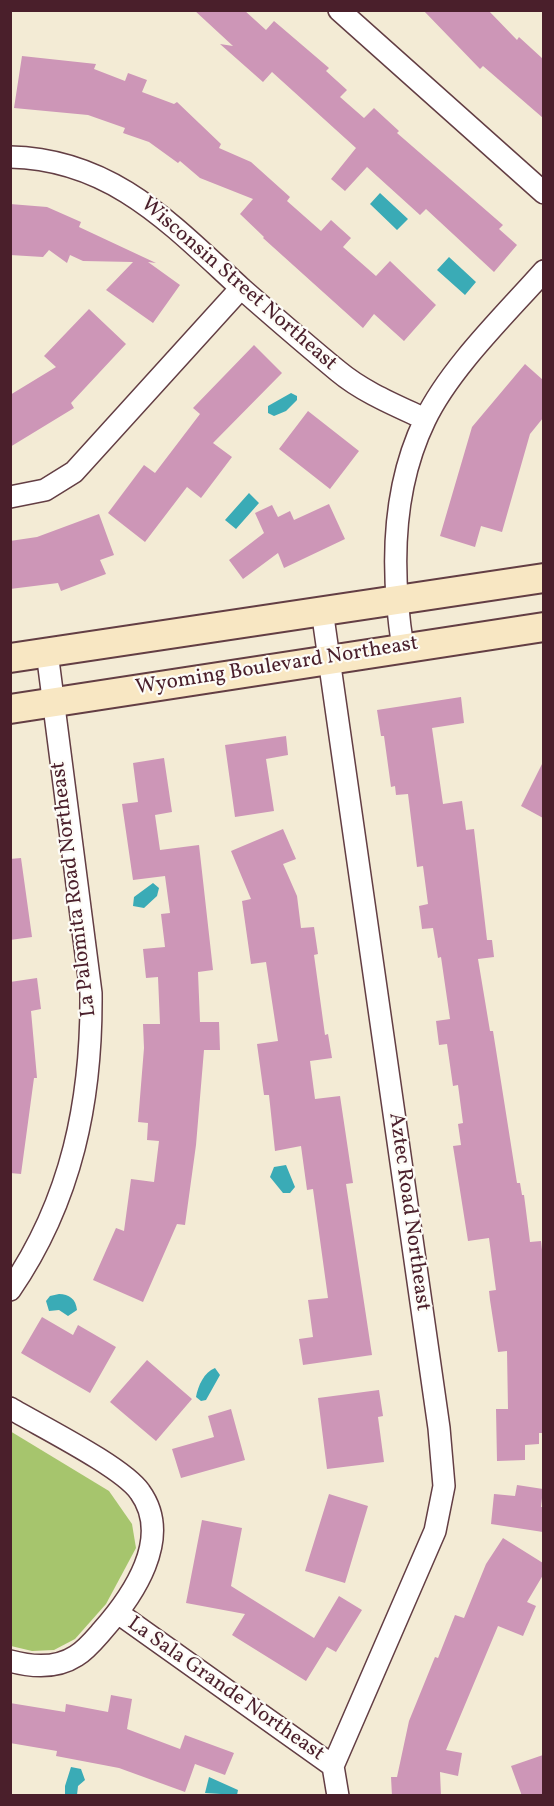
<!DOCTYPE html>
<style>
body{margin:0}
#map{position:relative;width:554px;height:1806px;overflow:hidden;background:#f3ebd5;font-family:Vollkorn,serif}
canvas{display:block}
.frame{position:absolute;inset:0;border:12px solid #4a1f2b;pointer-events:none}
</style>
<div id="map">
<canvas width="554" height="1806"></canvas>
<div class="frame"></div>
</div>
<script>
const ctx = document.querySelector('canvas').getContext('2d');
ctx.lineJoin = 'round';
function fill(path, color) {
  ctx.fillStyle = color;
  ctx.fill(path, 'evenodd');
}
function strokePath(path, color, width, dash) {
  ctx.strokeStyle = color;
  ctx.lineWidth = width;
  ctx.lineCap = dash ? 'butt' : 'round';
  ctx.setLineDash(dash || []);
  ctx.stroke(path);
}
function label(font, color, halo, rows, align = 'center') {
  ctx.font = font + ' Vollkorn,serif';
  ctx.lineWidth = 4.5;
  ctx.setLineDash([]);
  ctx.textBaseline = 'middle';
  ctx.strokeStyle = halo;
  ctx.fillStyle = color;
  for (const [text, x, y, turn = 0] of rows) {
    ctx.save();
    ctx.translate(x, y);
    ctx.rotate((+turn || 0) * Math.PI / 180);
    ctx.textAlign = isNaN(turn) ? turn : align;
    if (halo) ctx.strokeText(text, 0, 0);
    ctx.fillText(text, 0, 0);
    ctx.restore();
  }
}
const green = new Path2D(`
 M10 1431 109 1491 132 1524 136 1548 106 1604 75 1639 54 1650 32 1651 11 1646Z`);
const water = new Path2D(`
 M380 193 408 219 397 230 370 204Z
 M449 257 476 282 465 295 437 270Z
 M291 393 297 396V400L286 411 274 416 268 413V406Z
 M249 493 259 503 236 529 225 520Z
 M153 883 159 888 157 896 144 908 133 906 134 897Z
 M286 1165 295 1187 290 1193H283L270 1177 274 1167Z
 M59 1294C69 1294 76 1299 77 1310L68 1316 59 1310 49 1311 46 1301 50 1296Z
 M215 1368 220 1375 206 1400 201 1401 196 1397C198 1386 204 1372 215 1368Z
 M71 1767 81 1769 85 1780 78 1786 77 1795H65V1786Z
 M209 1777 238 1790 237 1795 205 1793Z`);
const building = new Path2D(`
 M194 10H244L266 30 274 21 329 68 326 71 347 90 340 97 364 118 374 108 399 131 397 133 503 225 499 229 517 245 494 272 426 209 420 215 367 167 345 191 331 179 356 148 272 72 263 82 220 44 233 46Z
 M423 10H488L517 40 519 37 543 59V118L483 66 480 69Z
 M22 56 96 64 94 69 125 81 128 73 147 80 142 92 174 104 177 102 221 144 219 148 251 162 290 197 287 201 321 231 331 220 351 238 343 247 376 276 390 261 436 305 404 341 374 314 363 328 263 238 264 237 240 214 253 199 200 178 180 161 178 163 149 142 123 133 125 128 88 115 14 108Z
 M10 204 47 207 81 222 79 227 156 263 148 262 180 285 153 323 106 290 133 262 83 261 70 255 67 263 49 250 43 257 10 255Z
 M89 309 126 344 71 403 74 408 10 447V395L56 367 44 356Z
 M254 345 282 373 213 443 232 457 201 498 187 487 145 542 108 513 144 465 155 473 200 414 193 408Z
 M525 364 543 380V418L530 434 502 532 481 526 475 547 440 536 472 427Z
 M308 411 359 451 330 489 279 449Z
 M329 504 345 539 284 568 278 553 243 579 229 560 264 533 255 513 272 505 278 517 290 511 294 520Z
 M99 514 114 555 100 560 106 574 61 591 58 583 10 589V541L37 537Z
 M461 697 464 723 432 728 443 804 462 801 466 830 474 829 487 940H492L494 957 478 959 490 1031H493L517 1183H520L522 1195H524L530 1242 541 1241 543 1259V1433H539V1444L525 1445V1460L497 1461 496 1409H508L507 1351 498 1352 490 1300 489 1291 496 1290 489 1238 468 1241 453 1146 461 1145 458 1124 463 1123 458 1085 453 1086 447 1044 439 1045 436 1021 450 1019 441 957 438 958 433 928 422 929 419 906 428 904 423 866 417 867 408 794 396 795 395 786 391 787 384 736H381L377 710Z
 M286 736 288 755 266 759 274 811 235 817 225 745Z
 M164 758 172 812 155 815 160 850 199 845 213 970 198 972 200 1022H219L220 1050H204L196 1145 185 1225 177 1224 143 1302 93 1280 116 1228 124 1231 131 1179 154 1182 159 1141 147 1140 148 1123 138 1122 144 1048 143 1024H160L158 977 146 978 143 949 165 947 161 914 170 913 165 876 133 880 122 804 138 802 133 763Z
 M543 762V818L521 806Z
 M283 829 296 859 283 864 297 896 301 928 314 927 318 954 314 955 325 1035 328 1034 332 1058 310 1061 315 1099 340 1096 353 1183 346 1184 372 1355 303 1365 299 1339 313 1337 308 1300 328 1298 313 1189 307 1190 301 1146 275 1151 269 1095H264L257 1044 278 1041 266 962 251 964 242 901 251 899 231 851Z
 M21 858 32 937 10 940V859Z
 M37 978 41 1009 31 1011 37 1078H34L21 1174 10 1173V982Z
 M42 1317 73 1335 78 1325 116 1347 90 1393 21 1353Z
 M147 1360 192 1399 156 1441 110 1402Z
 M379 1390 383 1416 378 1417 384 1462 327 1469 318 1398Z
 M231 1409 245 1460 181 1478 172 1449 214 1437 208 1416Z
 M517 1485 543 1489 541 1507H543V1532L491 1524 494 1494 515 1496Z
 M329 1494 368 1506 345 1583 305 1571Z
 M202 1520 242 1528 231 1586 314 1638 339 1596 362 1610 336 1652 327 1647 306 1681 232 1635 245 1614 186 1603Z
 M503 1538 543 1563V1575L527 1602 536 1606 523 1636 498 1626 446 1750 462 1753 458 1776 440 1772 441 1796H392L391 1777H397L409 1721 435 1657 438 1658 455 1615 464 1618 486 1564Z
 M111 1695 132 1699 127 1729 180 1749 185 1735 234 1753 225 1775 195 1764 185 1792 119 1768 56 1756 57 1751 10 1743V1703L65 1712 66 1704 108 1712Z
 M543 1755V1796H522L511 1766Z`);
const minor = new Path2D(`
 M339 10 544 193
 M10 157C112 159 171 224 241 288 273 316 305 344 338 371 363 392 395 405 425 419
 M10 497 45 490 74 472 241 288
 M322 610 439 1428 444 1486 435 1531 333 1766 338 1796
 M403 648C391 573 391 490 425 420 450 368 505 315 544 271
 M10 1290C72 1200 92 1100 91 993L47 652
 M10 1408C40 1426 123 1467 140 1492 173 1538 133 1596 102 1631 95 1639 86 1650 76 1656 56 1669 32 1667 10 1661
 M118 1613 333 1766`);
const secondary = new Path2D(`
 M10 658 544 578
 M10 709 544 627`);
const streetNames = [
 ["Wisconsin Street Northeast",238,285,41],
 ["Wyoming Boulevard Northeast",277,667,-9],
 ["La Palomita Road Northeast",75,889,-97],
 ["Aztec Road Northeast",408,1212,82],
 ["La Sala Grande Northeast",225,1690,35]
];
fill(green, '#a6c56d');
fill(water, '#3aabb6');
fill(building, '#cd96b7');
strokePath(minor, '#633e44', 24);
strokePath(secondary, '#633e44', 32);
strokePath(minor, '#fff', 21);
strokePath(secondary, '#f8e7c3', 28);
label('21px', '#4a1f2b', '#fdfcf7', streetNames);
</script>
